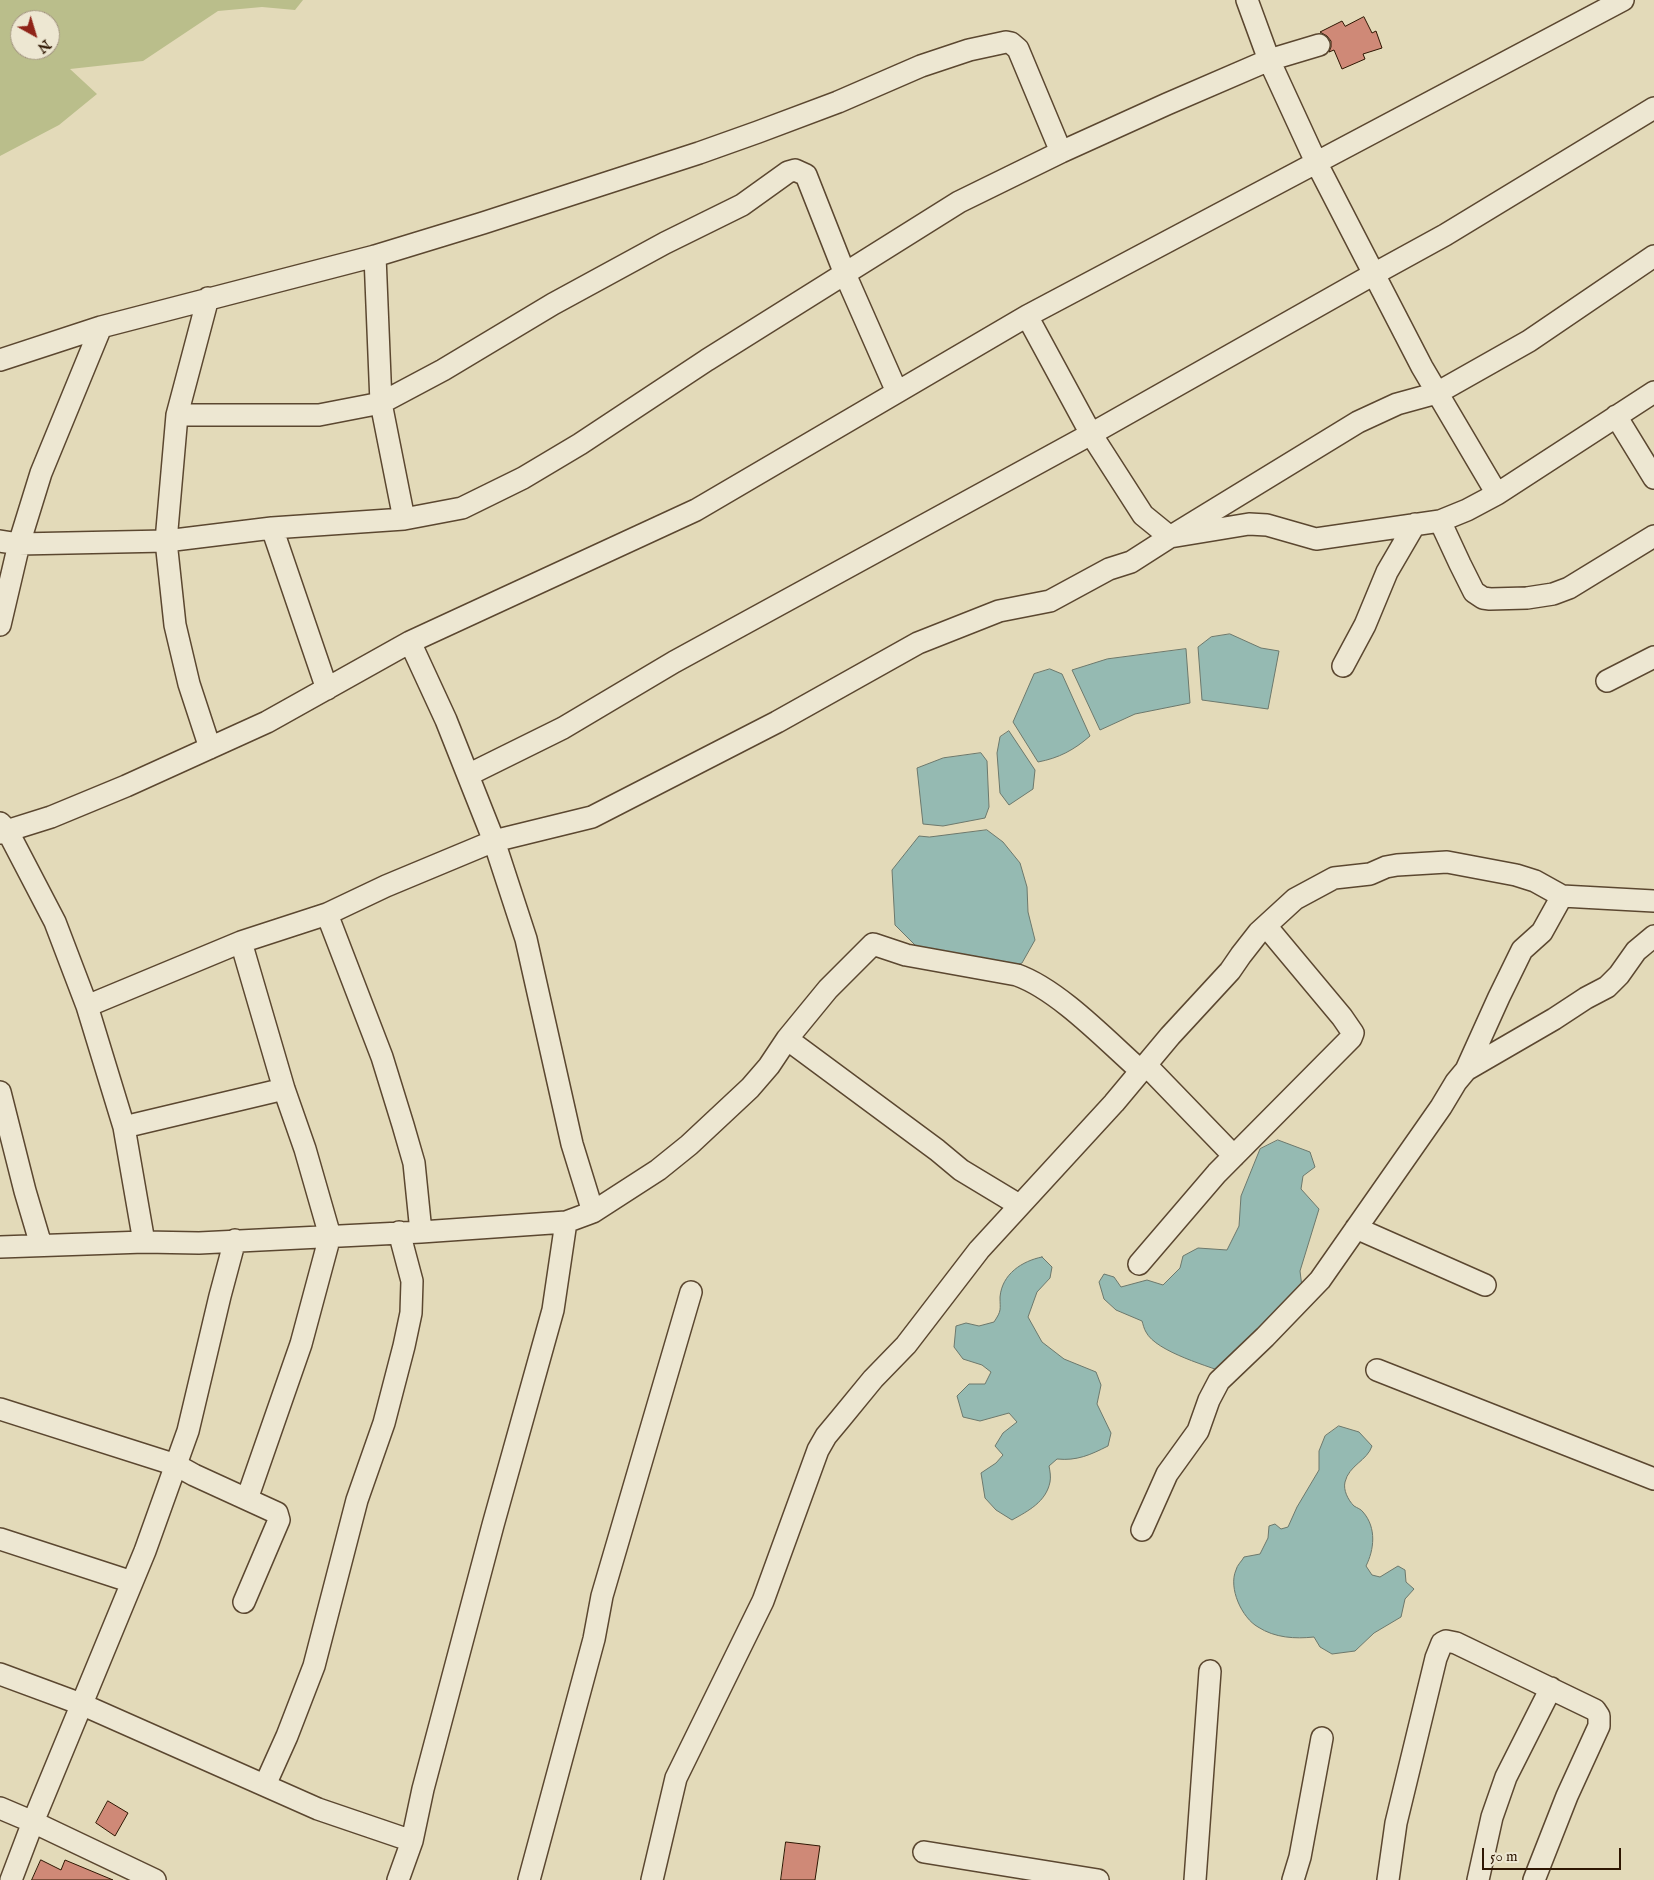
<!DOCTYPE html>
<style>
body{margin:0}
#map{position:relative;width:1654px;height:1880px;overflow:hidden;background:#e3dab9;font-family:"IM FELL English",serif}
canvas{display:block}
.north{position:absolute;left:10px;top:10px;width:50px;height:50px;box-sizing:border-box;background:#ede7d2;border:1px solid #a1937f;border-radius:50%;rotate:141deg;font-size:14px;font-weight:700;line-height:20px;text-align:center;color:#2e1602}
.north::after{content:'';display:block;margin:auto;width:18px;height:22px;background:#8f2418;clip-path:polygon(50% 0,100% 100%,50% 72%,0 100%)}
.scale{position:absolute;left:1482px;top:1848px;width:139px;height:22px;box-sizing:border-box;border:2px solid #2e1602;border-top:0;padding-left:6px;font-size:15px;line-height:18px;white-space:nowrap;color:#2e1602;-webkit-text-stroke:4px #ede7d2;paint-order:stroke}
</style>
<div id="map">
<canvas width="1654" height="1880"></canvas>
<div class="north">N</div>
<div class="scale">50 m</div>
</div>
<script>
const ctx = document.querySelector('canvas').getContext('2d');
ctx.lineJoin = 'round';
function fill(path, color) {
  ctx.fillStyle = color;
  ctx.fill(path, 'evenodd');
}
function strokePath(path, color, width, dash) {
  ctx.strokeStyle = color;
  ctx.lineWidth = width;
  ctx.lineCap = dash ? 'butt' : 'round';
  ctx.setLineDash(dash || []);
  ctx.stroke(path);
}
const green = new Path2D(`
 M0 0H303L295 10 262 7 218 11 143 61 70 69 97 94 59 125 0 156ZM20 20H50V50H20Z`);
const water = new Path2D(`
 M1230 634 1261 648 1279 651 1268 709 1202 700 1198 647 1211 637Z
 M1186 649 1190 703 1135 714 1100 730 1072 670 1107 659Z
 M1050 669 1062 674 1090 736C1074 750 1059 758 1038 762L1013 722 1034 674Z
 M1009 731 1035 770 1033 789 1009 805 1000 793 997 753 1000 737Z
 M981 753 987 761 989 807 985 818 943 826 923 824 917 768 943 758Z
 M987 830 1003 842 1020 863 1027 887 1028 912 1035 940 1022 963 1000 972 918 948 895 925 892 870 919 836 929 837Z
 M1278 1140 1310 1152 1315 1167 1303 1176 1301 1189 1319 1209 1300 1271 1303 1295 1232 1375C1211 1367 1156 1352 1146 1332 1144 1329 1143 1324 1142 1321L1116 1310 1104 1299 1099 1282 1104 1274 1114 1277 1121 1287 1147 1280 1163 1285 1180 1268 1183 1256 1198 1248 1227 1250 1239 1226 1241 1196 1260 1149Z
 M1042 1257 1052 1267 1050 1278 1037 1292 1028 1317 1042 1342 1064 1359 1096 1372 1101 1385 1097 1404 1111 1433 1108 1446C1090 1455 1077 1461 1057 1459L1049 1466C1050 1471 1051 1477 1050 1482 1046 1502 1028 1511 1012 1520L996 1510 985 1498 981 1473 996 1463 1003 1455 995 1446 1003 1433 1017 1422 1009 1413 980 1421 963 1417 957 1396 969 1384H985L991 1372 982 1365 963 1359 954 1347 956 1326 966 1323 979 1326 994 1322C1002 1310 1000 1310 1000 1297 1002 1274 1022 1261 1042 1257Z
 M1339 1426 1359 1432 1372 1446C1367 1461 1349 1465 1345 1482 1343 1490 1348 1500 1354 1506 1357 1508 1361 1509 1363 1512 1377 1528 1374 1550 1366 1566L1372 1575 1380 1577 1398 1566 1405 1570 1406 1582 1414 1589 1405 1599 1401 1617 1374 1633 1355 1651 1332 1654 1320 1647 1314 1637C1295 1639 1275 1638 1258 1627 1242 1618 1228 1588 1236 1570 1237 1565 1242 1561 1244 1557L1260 1554 1268 1538 1269 1526 1275 1524 1281 1529 1288 1527 1297 1507 1319 1470V1451L1325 1436Z`);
const building = new Path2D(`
 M1364 17 1372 33 1376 31 1382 48 1363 54 1365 59 1342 69 1334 50 1329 52 1331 47V41L1327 36 1320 32 1342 21 1345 26Z
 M108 1801 128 1813 115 1836 96 1823Z
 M786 1842 820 1846 815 1880H781Z
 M41 1860 61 1870 65 1860 113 1880H32Z`);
const minor = new Path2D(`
 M1247 0 1269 60 1316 162 1422 367 1497 494
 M375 256 381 403 404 519
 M208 298 177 415 166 541 175 625 189 684 210 748
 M1027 316 1091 434 1143 515 1170 537 1358 422 1397 404 1437 393 1529 341 1654 256
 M0 360 101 327 375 256 483 223 699 153 758 132 838 102 921 66 969 50 1006 42 1011 43 1018 49 1061 152
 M177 415H319L381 403 443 370 553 304 665 243 742 205 788 172 795 170 806 175 845 274 897 392
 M1616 416 1654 478
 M1440 521 1460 564 1474 592 1483 598 1490 599 1527 598 1553 594 1569 588 1654 536
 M272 528 327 689
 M0 541 19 544 166 541 272 528 404 519 462 508 523 478 580 444 707 360 959 202 1061 152 1167 104 1269 60 1319 45
 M0 625 19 544 41 473 101 327
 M410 642 446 720 494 841 526 939 572 1144 593 1212
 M1343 666 1365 625 1387 572 1415 524
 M1607 681 1654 657
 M468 775 563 728 674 662 1091 434 1374 274 1445 235 1654 108
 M0 823 7 830 55 922 87 1006 124 1127 144 1242
 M0 833 51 817 126 786 267 722 410 642 696 510 1027 316 1623 0
 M327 914 382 1057 403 1125 414 1163 421 1232
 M241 942 284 1089 305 1149 330 1236 301 1344 247 1499
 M87 1006 241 942 327 914 386 886 494 841 592 817 777 722 918 643 999 611 1050 601 1109 569 1131 562 1170 537 1249 524 1267 525 1316 539 1440 521 1467 510 1497 494 1654 392
 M787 1039 937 1150 961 1170 1019 1205
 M1146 1065 1234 1156
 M1466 1070 1499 997 1522 950 1542 932 1562 896
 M0 1092 25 1191 41 1245
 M124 1127 284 1089
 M1356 1228 1485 1285
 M0 1247 144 1242 199 1243 421 1232 566 1222 593 1212 658 1170 689 1145 750 1088 769 1066 787 1039 828 989 873 944 906 955 1017 975C1059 990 1107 1041 1141 1071
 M1139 1264 1217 1173 1351 1038 1353 1033 1342 1017 1266 926
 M1377 1370 1654 1479
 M0 1409 176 1465 194 1475 277 1513 279 1520 244 1602
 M1142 1530 1167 1474 1198 1431 1209 1400 1219 1381 1265 1337 1320 1280 1441 1107 1456 1082 1466 1070 1554 1019 1586 998 1607 987 1619 975 1636 951 1654 936
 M0 1539 132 1582
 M0 1674 81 1704 318 1809 412 1841
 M265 1785 287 1736 314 1666 357 1500 384 1423 404 1346 411 1313 412 1281 399 1232
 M0 1808 33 1822 155 1880
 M924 1852 1098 1880
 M11 1880 33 1822 145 1551 188 1431 220 1296 235 1240
 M398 1880 412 1841 423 1789 493 1525 553 1310 566 1222
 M529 1880 594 1639 602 1596 691 1292
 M652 1880 676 1778 763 1601 818 1450 826 1436 841 1418 873 1379 906 1345 979 1250 1114 1103 1170 1036 1230 971 1241 955 1259 932 1295 899 1334 878 1370 874 1386 867 1397 865 1447 862 1516 875 1535 881 1562 896 1654 901
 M1195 1880 1210 1671
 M1293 1880 1300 1857 1322 1738
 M1388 1880 1396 1823 1436 1658 1442 1643 1446 1641 1456 1643 1595 1710 1599 1716V1726L1567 1796 1534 1880
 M1478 1880 1492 1817 1506 1777 1551 1688`);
fill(green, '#babe8b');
fill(water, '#95bab2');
strokePath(water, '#6c786c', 1);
fill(building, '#cf8977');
strokePath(building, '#2e1602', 1);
strokePath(minor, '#5b4730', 24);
strokePath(minor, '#ede7d2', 21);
</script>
